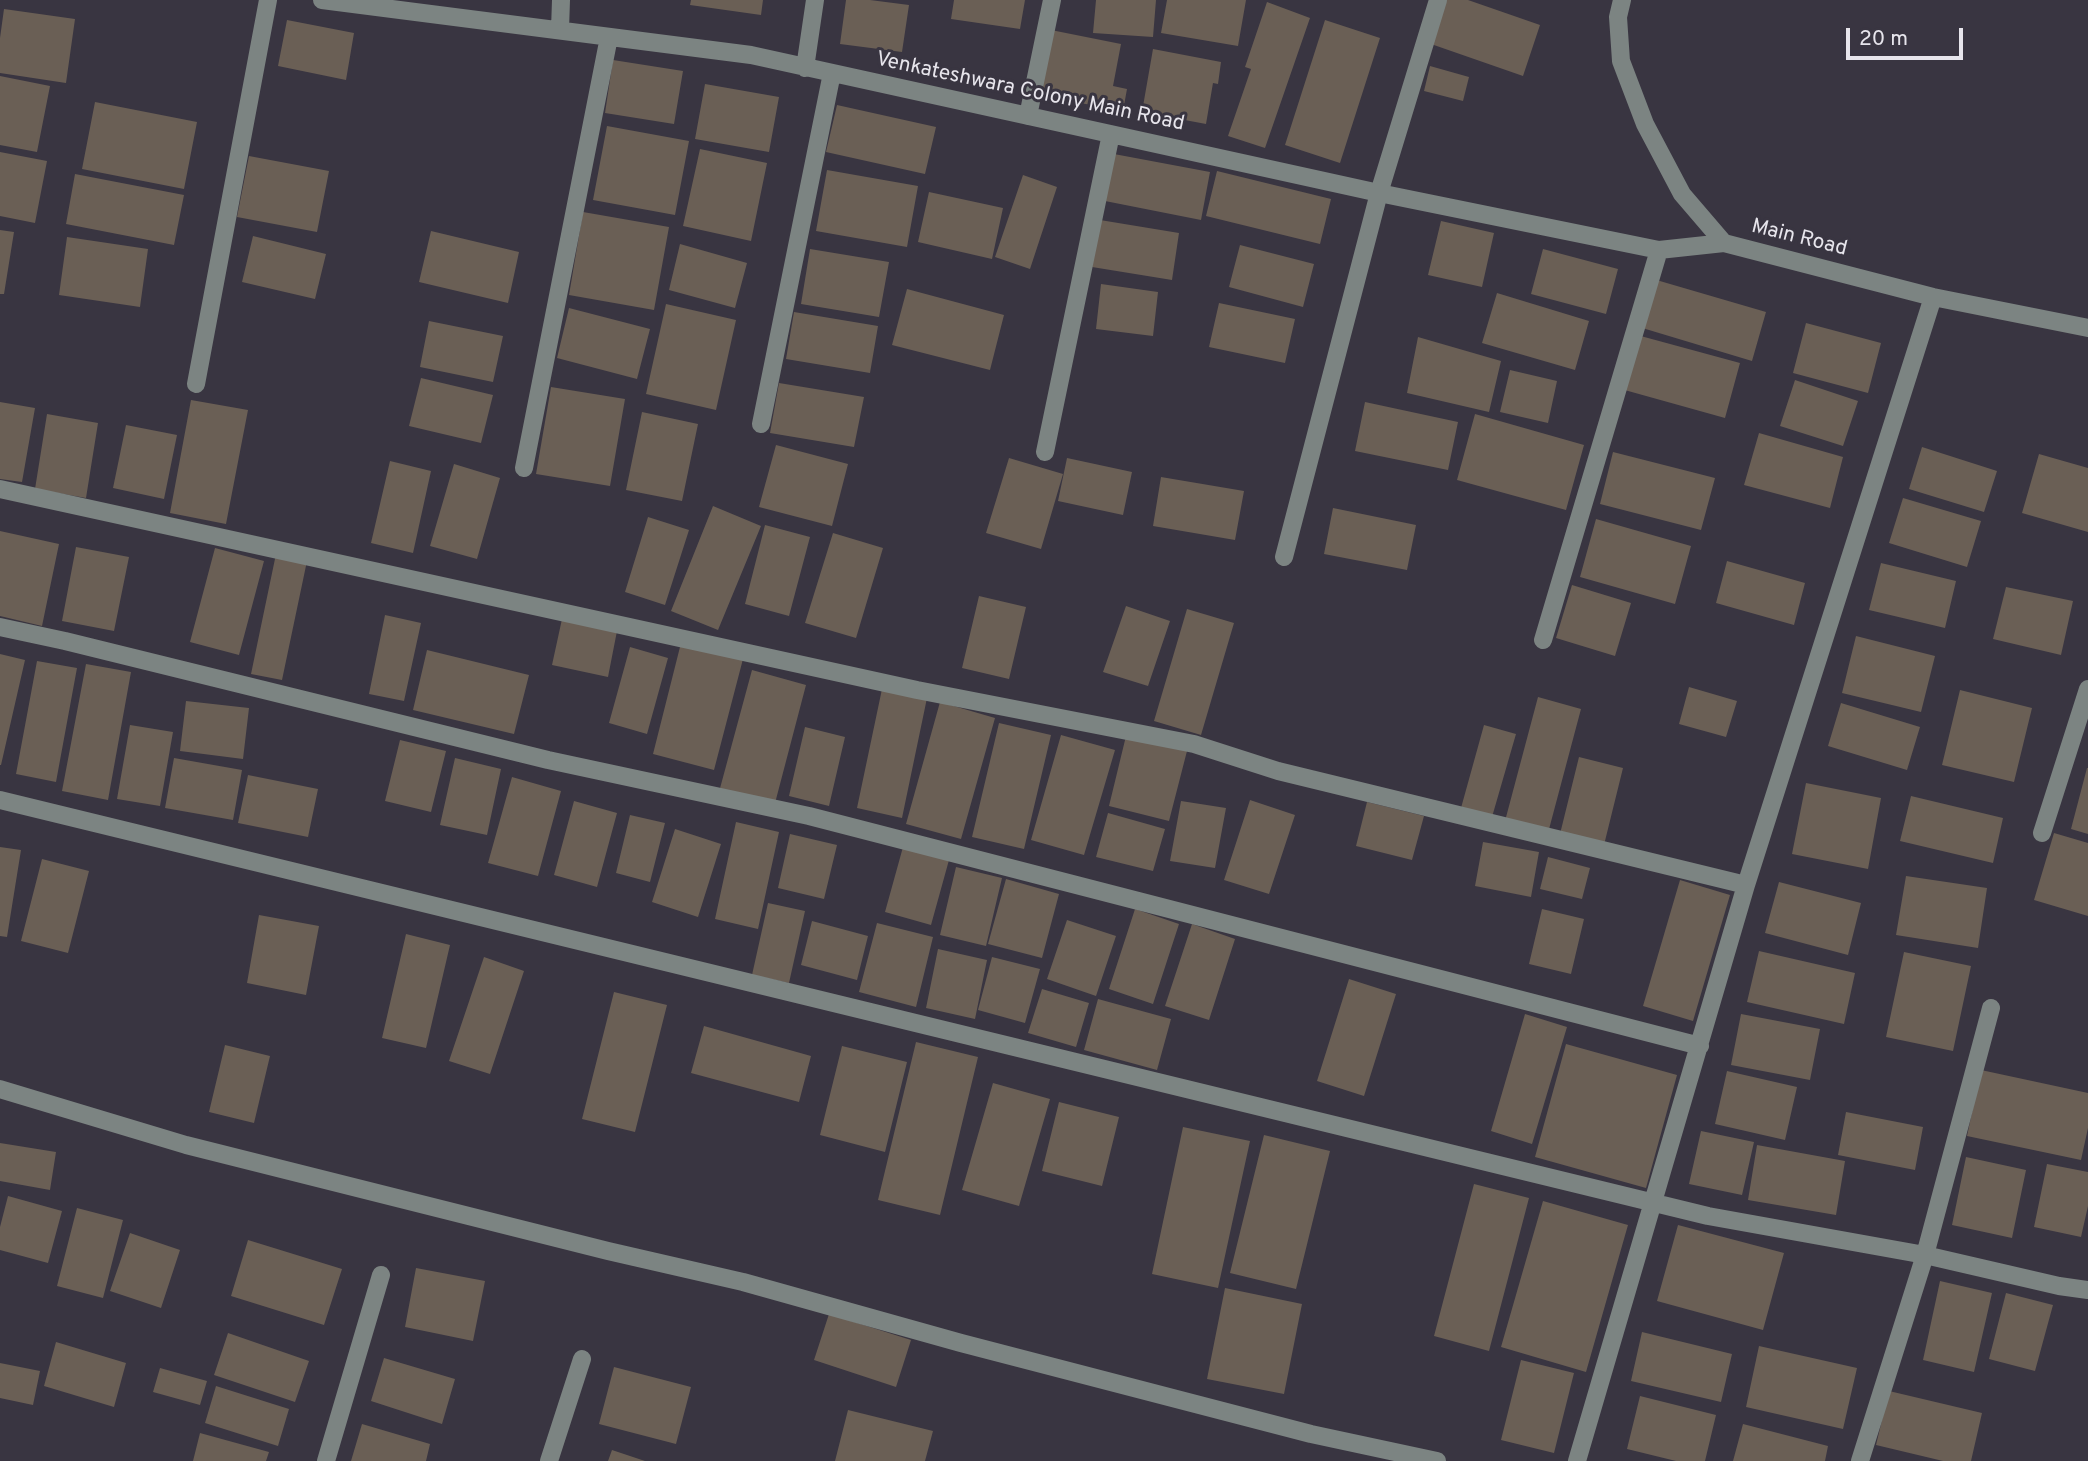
<!DOCTYPE html>
<style>
body{margin:0}
#map{position:relative;width:2088px;height:1461px;overflow:hidden;background:#393541;font-family:Overpass,sans-serif}
canvas{display:block}
.scale{position:absolute;left:1846px;top:28px;width:117px;height:32px;box-sizing:border-box;border:4px solid #e7e5ec;border-top:0;padding-left:9px;font-size:21px;line-height:24px;white-space:nowrap;color:#e7e5ec;-webkit-text-stroke:5px #393541;paint-order:stroke}
</style>
<div id="map">
<canvas width="2088" height="1461"></canvas>
<div class="scale">20 m</div>
</div>
<script>
const ctx = document.querySelector('canvas').getContext('2d');
ctx.lineJoin = 'round';
function fill(path, color) {
  ctx.fillStyle = color;
  ctx.fill(path, 'evenodd');
}
function strokePath(path, color, width, dash) {
  ctx.strokeStyle = color;
  ctx.lineWidth = width;
  ctx.lineCap = dash ? 'butt' : 'round';
  ctx.setLineDash(dash || []);
  ctx.stroke(path);
}
function label(font, color, halo, rows, align = 'center') {
  ctx.font = font + ' Overpass,sans-serif';
  ctx.lineWidth = 6;
  ctx.setLineDash([]);
  ctx.textBaseline = 'middle';
  ctx.strokeStyle = halo;
  ctx.fillStyle = color;
  for (const [text, x, y, turn = 0] of rows) {
    ctx.save();
    ctx.translate(x, y);
    ctx.rotate((+turn || 0) * Math.PI / 180);
    ctx.textAlign = isNaN(turn) ? turn : align;
    if (halo) ctx.strokeText(text, 0, 0);
    ctx.fillText(text, 0, 0);
    ctx.restore();
  }
}
const building = new Path2D(`
 M691 0H763L761 15 690 5Z
 M846 0H870L909 5 902 52 840 44Z
 M954 0H1025L1020 29 951 19Z
 M1096 0H1156L1153 37 1093 33Z
 M1167 0H1246L1238 46 1161 33Z
 M1446 0H1468L1540 25 1523 76 1431 44Z
 M1267 2 1310 18 1265 148 1228 136 1251 69 1245 67Z
 M4 9 75 19 66 83 0 73V38Z
 M287 20 354 33 346 80 278 66Z
 M1325 20 1380 38 1340 163 1285 145Z
 M1051 30 1121 44 1113 86 1127 89 1123 111 1038 95Z
 M1153 49 1221 62 1218 84 1213 83 1206 124 1142 112Z
 M613 60 683 71 674 124 605 113Z
 M1430 66 1469 77 1463 101 1424 91Z
 M0 76 50 86 37 152 0 145Z
 M705 84 779 97 769 152 695 139Z
 M95 102 197 122 184 189 82 169Z
 M837 105 936 127 925 174 826 152Z
 M607 126 689 141 675 215 593 200Z
 M700 149 767 163 751 241 683 226Z
 M0 152 47 161 35 223 0 216Z
 M1114 154 1210 172 1201 220 1105 201Z
 M249 156 329 171 317 232 237 217Z
 M827 170 918 186 907 247 816 231Z
 M1217 171 1331 199 1320 244 1206 216Z
 M75 174 184 195 174 245 66 224Z
 M1023 175 1057 187 1030 269 995 257Z
 M929 192 1003 208 992 259 918 242Z
 M583 212 669 227 654 310 569 295Z
 M1100 220 1179 233 1172 280 1092 267Z
 M1441 221 1494 233 1482 287 1428 275Z
 M0 230 14 232 4 294H0Z
 M431 231 519 252 508 303 419 282Z
 M253 236 326 254 315 299 242 282Z
 M67 237 148 249 140 307 59 295Z
 M680 244 747 263 735 308 669 290Z
 M1240 245 1314 264 1303 307 1229 287Z
 M810 249 889 262 879 317 801 304Z
 M1543 249 1618 269 1606 314 1531 294Z
 M1653 279 1766 312 1752 361 1639 327Z
 M1101 284 1158 292 1153 336 1096 329Z
 M907 289 1004 315 990 370 892 345Z
 M1497 293 1589 321 1575 370 1482 343Z
 M1219 303 1295 319 1285 363 1209 347Z
 M666 304 736 320 716 410 646 394Z
 M569 308 650 329 637 379 557 358Z
 M794 312 878 326 870 373 786 359Z
 M429 321 503 336 493 382 420 367Z
 M1806 323 1881 343 1868 393 1793 373Z
 M1637 335 1740 363 1725 418 1621 389Z
 M1418 337 1501 361 1489 412 1407 393Z
 M1510 370 1557 381 1548 423 1500 412Z
 M421 378 493 395 481 443 409 426Z
 M1795 380 1858 401 1843 446 1780 426Z
 M779 383 864 397 854 447 770 433Z
 M551 387 625 399 610 486 536 474Z
 M191 400 248 410 226 524 170 513Z
 M0 402 35 408 22 482 0 479Z
 M1365 402 1458 422 1448 470 1355 451Z
 M642 412 698 424 682 501 626 490Z
 M47 414 98 423 86 498 35 489Z
 M1475 414 1584 445 1566 510 1457 480Z
 M126 425 177 435 164 499 113 488Z
 M1759 433 1843 457 1830 508 1744 485Z
 M776 445 848 464 832 526 759 507Z
 M1922 447 1997 471 1984 512 1909 489Z
 M1613 452 1715 478 1701 530 1600 504Z
 M2039 454 2088 468V532L2022 513Z
 M1009 458 1063 474 1041 549 986 533Z
 M1067 458 1132 472 1123 515 1058 501Z
 M390 461 431 471 413 553 371 543Z
 M454 464 500 478 477 559 430 546Z
 M1161 477 1244 491 1235 540 1153 526Z
 M1903 498 1981 521 1967 567 1889 543Z
 M713 506 761 526 718 630 671 611Z
 M1333 508 1416 525 1407 570 1324 554Z
 M648 517 689 530 665 605 625 592Z
 M1596 519 1691 546 1675 604 1580 577Z
 M765 525 810 537 789 616 745 604Z
 M0 531 59 544 42 626 0 616Z
 M833 533 883 548 856 638 805 623Z
 M76 547 129 557 114 631 62 621Z
 M215 548 264 561 239 655 190 642Z
 M276 554 307 561 282 680 251 674Z
 M1727 561 1805 583 1794 625 1716 603Z
 M1881 563 1956 581 1945 628 1869 610Z
 M1572 585 1631 603 1615 656 1556 638Z
 M2006 587 2073 601 2061 655 1993 639Z
 M979 596 1026 607 1009 679 962 668Z
 M1126 606 1170 621 1148 686 1103 672Z
 M1187 609 1234 623 1201 735 1154 721Z
 M385 615 421 623 404 701 369 694Z
 M562 619 617 631 608 677 552 665Z
 M1856 636 1935 656 1921 712 1842 693Z
 M681 643 743 659 714 770 653 754Z
 M630 647 668 658 647 734 609 723Z
 M427 650 529 675 514 734 413 710Z
 M0 654 25 660 1 765H0Z
 M37 661 77 668 56 782 16 774Z
 M86 664 131 672 108 800 62 791Z
 M752 670 806 685 774 807 719 792Z
 M1689 687 1737 701 1726 737 1679 724Z
 M882 689 927 698 902 818 857 808Z
 M1960 690 2032 708 2014 782 1942 765Z
 M1538 697 1581 709 1548 833 1505 821Z
 M186 701 249 708 243 759 180 751Z
 M940 702 995 718 961 839 906 824Z
 M1841 703 1920 727 1907 770 1828 746Z
 M999 723 1051 735 1024 849 972 837Z
 M130 725 173 732 160 806 117 799Z
 M1484 725 1516 734 1492 817 1461 808Z
 M805 727 845 737 829 806 789 796Z
 M1061 735 1115 750 1084 855 1031 840Z
 M1126 736 1187 751 1169 821 1109 806Z
 M400 740 446 751 431 812 385 801Z
 M1579 757 1623 768 1604 845 1560 834Z
 M174 758 242 770 233 820 165 808Z
 M455 758 501 769 487 835 440 825Z
 M2087 768H2088V834L2071 829Z
 M248 775 318 789 308 837 238 823Z
 M512 777 561 791 538 876 488 863Z
 M1806 783 1881 798 1868 869 1792 854Z
 M1911 796 2003 818 1993 863 1900 841Z
 M1250 800 1295 815 1269 894 1224 880Z
 M574 801 617 813 597 887 554 875Z
 M1181 801 1226 808 1215 868 1170 861Z
 M1367 802 1424 816 1412 860 1356 846Z
 M1108 813 1165 829 1153 871 1096 857Z
 M630 815 665 823 650 882 616 873Z
 M736 822 779 832 758 929 715 919Z
 M675 829 721 844 698 917 652 902Z
 M2054 833 2088 843V916L2034 900Z
 M790 834 837 845 824 899 778 888Z
 M1483 842 1539 852 1531 897 1475 886Z
 M0 847 21 850 7 937 0 936Z
 M903 847 949 860 931 925 885 912Z
 M1548 857 1590 868 1582 899 1540 889Z
 M42 859 89 871 68 953 21 941Z
 M956 867 1002 878 986 946 940 935Z
 M1906 876 1987 888 1978 948 1896 935Z
 M1006 879 1059 894 1042 958 988 944Z
 M1680 880 1730 895 1693 1021 1643 1006Z
 M1779 882 1861 903 1848 955 1765 933Z
 M768 903 805 911 789 983 752 975Z
 M1135 909 1179 924 1153 1004 1109 989Z
 M1542 909 1584 919 1571 974 1529 964Z
 M259 915 319 926 306 995 247 983Z
 M1067 920 1116 936 1096 996 1047 979Z
 M812 921 868 936 857 980 801 965Z
 M877 923 933 937 916 1007 859 992Z
 M1192 924 1235 939 1209 1020 1165 1006Z
 M406 934 450 945 426 1048 382 1038Z
 M938 949 987 960 975 1019 926 1008Z
 M1759 951 1855 973 1844 1024 1747 1002Z
 M1904 952 1971 966 1953 1051 1886 1037Z
 M484 957 524 971 490 1074 449 1061Z
 M992 957 1040 969 1025 1023 978 1010Z
 M1349 979 1396 994 1364 1096 1317 1081Z
 M1042 989 1089 1003 1076 1047 1028 1033Z
 M614 992 667 1005 635 1132 582 1119Z
 M1098 999 1171 1019 1157 1070 1084 1050Z
 M1525 1014 1567 1027 1532 1144 1491 1131Z
 M1741 1014 1820 1029 1810 1080 1731 1065Z
 M704 1026 811 1056 799 1102 691 1073Z
 M916 1042 978 1057 940 1215 878 1200Z
 M1566 1044 1677 1075 1646 1188 1535 1157Z
 M225 1045 270 1056 254 1123 209 1112Z
 M842 1046 907 1062 885 1152 820 1135Z
 M1981 1070 2088 1093V1128L2081 1160 1967 1136Z
 M1727 1071 1797 1087 1785 1140 1715 1124Z
 M993 1083 1050 1099 1019 1206 962 1190Z
 M1059 1102 1119 1117 1102 1186 1042 1171Z
 M1846 1112 1923 1127 1915 1170 1838 1155Z
 M1183 1127 1250 1141 1218 1288 1152 1274Z
 M1701 1131 1754 1142 1742 1195 1689 1184Z
 M1264 1135 1330 1151 1296 1289 1230 1273Z
 M0 1143 56 1152 50 1190 0 1181Z
 M1757 1145 1845 1161 1836 1215 1748 1200Z
 M1966 1157 2026 1170 2012 1238 1952 1225Z
 M2047 1164 2088 1172V1206L2081 1237 2034 1227Z
 M1474 1184 1529 1198 1489 1351 1434 1336Z
 M8 1196 62 1211 48 1263 0 1250V1227Z
 M1543 1201 1628 1225 1586 1372 1501 1347Z
 M77 1208 123 1220 103 1298 57 1286Z
 M1678 1225 1784 1253 1763 1330 1657 1301Z
 M130 1233 180 1250 161 1308 110 1291Z
 M248 1240 342 1269 324 1325 231 1296Z
 M416 1268 485 1281 473 1341 405 1327Z
 M1940 1281 1992 1293 1974 1372 1923 1360Z
 M1225 1288 1302 1304 1284 1394 1207 1379Z
 M2006 1293 2053 1305 2035 1371 1989 1359Z
 M829 1314 911 1340 896 1387 814 1360Z
 M1642 1332 1732 1354 1721 1402 1631 1381Z
 M228 1333 309 1361 295 1402 214 1375Z
 M56 1342 126 1363 114 1407 44 1386Z
 M1759 1346 1857 1368 1843 1429 1746 1407Z
 M384 1358 455 1379 442 1424 371 1401Z
 M1521 1360 1574 1373 1554 1453 1501 1440Z
 M0 1363 40 1371 33 1405 0 1398Z
 M614 1367 691 1387 676 1444 599 1424Z
 M160 1368 207 1381 200 1405 153 1392Z
 M216 1386 289 1409 278 1446 205 1423Z
 M1889 1391 1982 1413 1971 1461H1943L1876 1445Z
 M1640 1396 1716 1415 1705 1461H1676L1627 1449Z
 M848 1410 933 1431 925 1461H835Z
 M362 1424 430 1444 426 1461H351Z
 M1743 1424 1828 1446 1825 1461H1733Z
 M200 1433 269 1452 266 1461H193Z
 M612 1450 645 1461H608Z`);
const minor = new Path2D(`
 M322 0 751 55 1379 193 1659 250 1724 243
 M1622 0 1618 17 1621 61 1645 124 1682 194 1724 243 1933 297 2088 328
 M560 30 561 0
 M805 68 815 0
 M1028 116 1052 0
 M196 384 268 0
 M761 424 832 73
 M1045 452 1111 134
 M524 468 609 37
 M0 489 917 690 1194 744 1278 771 1746 885
 M1284 557 1379 193 1438 0
 M0 627 65 641 548 760 809 816 1700 1046
 M1543 640 1659 250
 M0 800 1708 1216 1925 1255 2059 1286 2088 1290
 M2042 833 2088 689
 M0 1089 186 1145 608 1251 743 1282 961 1343 1311 1434 1437 1461
 M326 1461 381 1275
 M549 1461 582 1359
 M1577 1461 1746 885 1933 297
 M1860 1461 1925 1255 1991 1008`);
const streetNames = [
 ["Venkateshwara Colony Main Road",1030,93,12],
 ["Main Road",1799,239,14]
];
fill(building, '#6a5f55');
strokePath(minor, '#7c8482', 18);
label('21px', '#e7e5ec', '#393541', streetNames);
</script>
